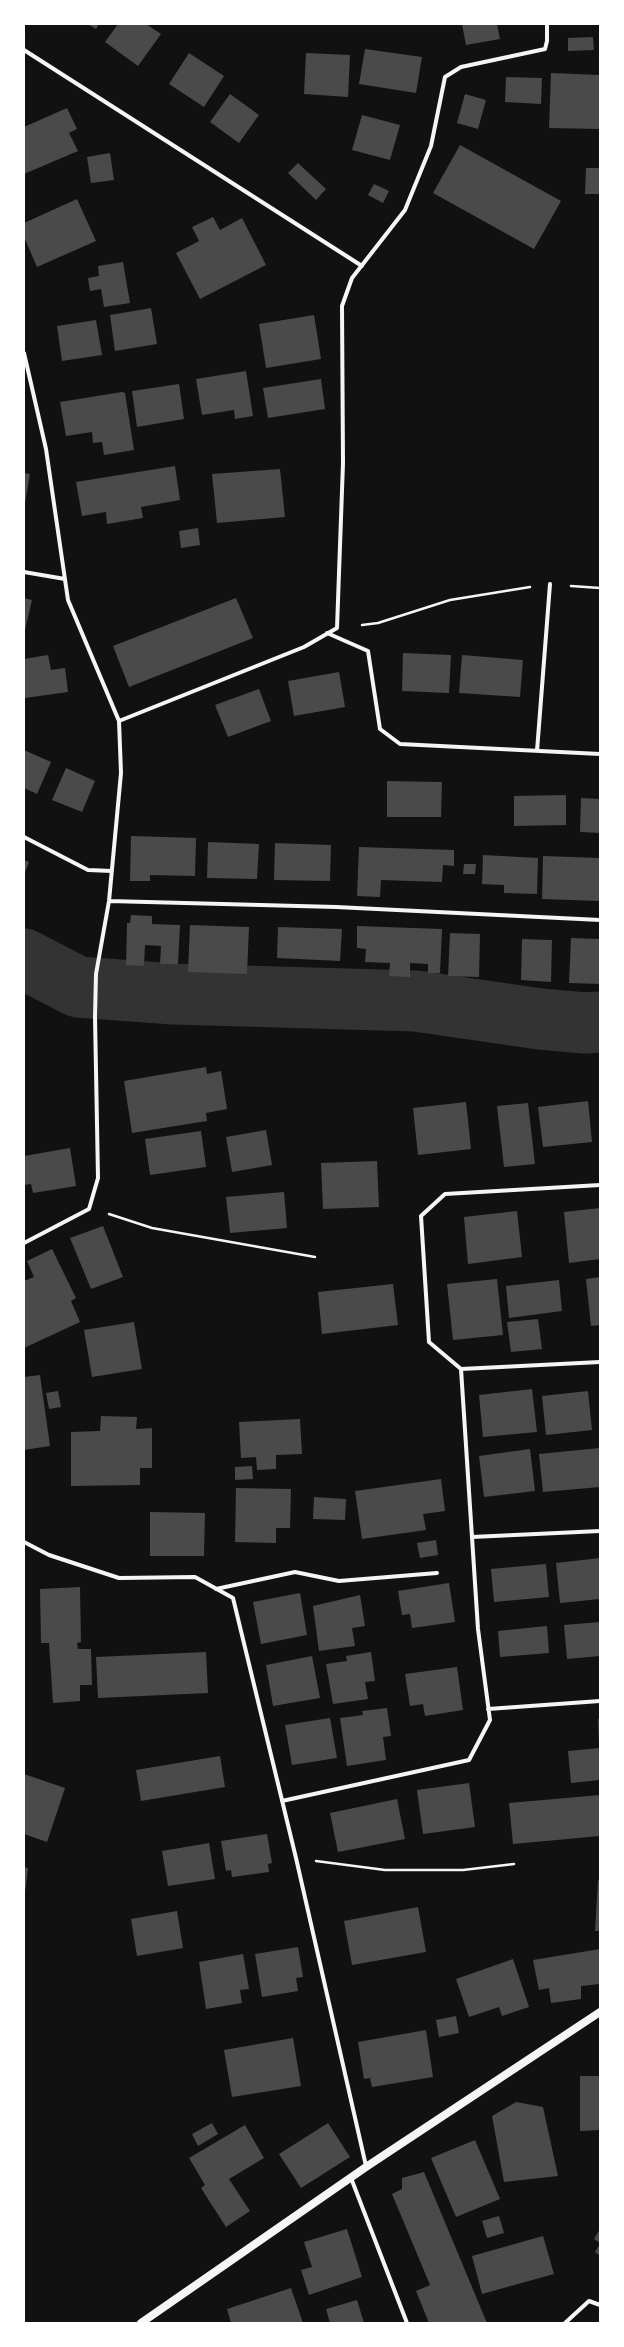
<!DOCTYPE html>
<style>
body{margin:0}
#map{position:relative;width:624px;height:2347px;overflow:hidden;background:#111;font-family:Bitter,serif}
canvas{display:block}
.frame{position:absolute;inset:0;border:25px solid #fff;pointer-events:none}
</style>
<div id="map">
<canvas width="624" height="2347"></canvas>
<div class="frame"></div>
</div>
<script>
const ctx = document.querySelector('canvas').getContext('2d');
ctx.lineJoin = 'round';
function strokePath(path, color, width, dash) {
  ctx.strokeStyle = color;
  ctx.lineWidth = width;
  ctx.lineCap = dash ? 'butt' : 'round';
  ctx.setLineDash(dash || []);
  ctx.stroke(path);
}
function fill(path, color) {
  ctx.fillStyle = color;
  ctx.fill(path, 'evenodd');
}
const river = new Path2D(`
 M24 959 78 987 174 994 416 1001 540 1019 585 1023 600 1022`);
const building = new Path2D(`
 M88 24H99L96 29Z
 M118 24H146L161 34 138 66 105 42Z
 M462 24H497L500 39 466 45Z
 M593 37 594 50 568 51V38Z
 M365 49 422 57 416 93 359 84Z
 M189 53 224 76 204 107 169 84Z
 M306 53 350 55 348 97 304 94Z
 M551 73 600 75V129L549 128Z
 M506 77 542 78 541 104 505 102Z
 M230 94 259 115 239 143 210 122Z
 M465 94 486 100 478 129 457 123Z
 M67 108 77 129 69 133 78 151 24 174V127Z
 M362 115 400 125 390 160 352 150Z
 M460 145 561 201 534 249 433 193Z
 M110 153 114 180 91 183 87 157Z
 M298 163 326 189 316 200 288 173Z
 M586 168H600V194H585Z
 M374 184 389 191 383 203 368 195Z
 M77 199 96 241 37 267 24 237V223Z
 M213 217 220 230 242 218 266 265 200 299 176 253 199 241 192 227Z
 M123 262 130 303 104 307 101 289 90 291 88 278 99 276 98 266Z
 M151 308 157 344 115 351 110 315Z
 M314 315 321 359 266 368 259 324Z
 M96 320 102 355 62 361 57 326Z
 M246 371 253 416 235 419 234 410 202 415 196 379Z
 M321 379 325 409 268 418 263 388Z
 M179 384 184 419 137 427 132 391Z
 M122 392 125 393 134 450 104 455 102 442 93 443 92 432 66 436 60 402Z
 M175 466 180 500 141 507 143 518 107 524 106 512 82 516 76 482Z
 M280 469 285 517 217 523 212 474Z
 M24 473 30 474 25 503H24Z
 M198 528 200 545 181 548 179 531Z
 M24 598 32 600 25 630H24Z
 M236 598 253 638 129 687 113 646Z
 M403 653 451 655 449 693 402 691Z
 M48 655 51 670 65 668 68 692 25 698 24 659Z
 M462 655 523 660 520 697 459 693Z
 M339 672 345 707 294 716 288 681Z
 M259 689 271 721 228 737 215 705Z
 M24 750 51 762 37 794 24 788Z
 M66 768 95 781 82 812 52 800Z
 M387 781 442 782 441 817H387Z
 M566 795V825L514 826V796Z
 M581 798 600 799V833L580 832Z
 M131 836 196 838 195 876 150 875V881H130Z
 M208 842 259 844 257 879 207 878Z
 M275 843 331 845 330 881 274 880Z
 M359 847 454 850V866L443 865 442 882 381 880 380 897 357 896Z
 M483 855 538 858 537 894 504 893V885L482 884Z
 M543 856 600 858V901L542 899Z
 M24 860 29 862 24 875Z
 M464 864H476L475 874H463Z
 M131 915 152 916V924L180 925 178 964H160L161 946 145 945 144 966 126 965 127 923H130Z
 M190 925 249 927 247 974 188 972Z
 M357 926 442 929 440 973H428V964L410 963V977L389 976 390 963 365 962 366 949 357 948Z
 M278 927 342 929 340 961 277 958Z
 M450 933 480 934 479 977 448 976Z
 M571 938 600 939V984L569 983Z
 M522 939 552 940 551 982 521 980Z
 M206 1067 207 1074 221 1071 227 1109 206 1113 207 1121 132 1133 124 1081Z
 M588 1101 592 1142 543 1147 538 1107Z
 M466 1102 471 1149 418 1155 413 1108Z
 M528 1103 535 1164 504 1167 497 1106Z
 M266 1130 272 1165 232 1172 226 1137Z
 M201 1131 206 1167 150 1175 145 1139Z
 M70 1148 76 1186 33 1193 31 1184 24 1185V1156Z
 M377 1161 379 1207 323 1209 321 1163Z
 M284 1192 287 1228 230 1233 226 1197Z
 M600 1208V1259L569 1263 564 1212Z
 M517 1211 522 1257 468 1264 464 1217Z
 M103 1226 123 1277 91 1289 70 1238Z
 M52 1249 76 1298 71 1301 80 1322 24 1348V1281L34 1277 27 1261Z
 M600 1277V1325L591 1326 586 1279Z
 M497 1279 503 1335 453 1340 447 1284Z
 M559 1280 562 1311 509 1318 506 1286Z
 M393 1284 398 1325 322 1334 318 1292Z
 M538 1319 542 1349 511 1352 507 1322Z
 M134 1322 142 1369 92 1377 84 1330Z
 M40 1375 50 1446 24 1450V1377Z
 M532 1389 537 1432 483 1437 479 1395Z
 M58 1391 61 1407 49 1409 46 1393Z
 M588 1391 592 1430 546 1435 542 1396Z
 M101 1416 137 1417 136 1429 152 1428V1468H140V1485L71 1486V1432L100 1431Z
 M300 1419 302 1454 276 1455V1469L257 1470 256 1457 241 1458 239 1422Z
 M600 1448V1487L543 1492 539 1454Z
 M530 1449 535 1491 484 1497 479 1456Z
 M252 1466 253 1479 235 1480V1467Z
 M441 1479 445 1511 423 1514 426 1530 362 1539 355 1491Z
 M236 1488 291 1489 290 1528H276V1543L235 1542Z
 M314 1497 346 1499 345 1520 313 1519Z
 M150 1512 205 1513 204 1556H150Z
 M436 1540 438 1555 420 1558 417 1543Z
 M600 1558V1599L560 1603 556 1563Z
 M546 1564 549 1597 494 1602 491 1569Z
 M449 1583 455 1622 412 1628 410 1614 402 1615 398 1591Z
 M80 1587 81 1642 77 1643 78 1649H91L92 1685H80V1701L53 1703 49 1643H41L40 1589Z
 M300 1593 307 1635 261 1644 253 1602Z
 M360 1595 365 1626 352 1628 355 1646 319 1651 313 1606Z
 M600 1622V1656L567 1659 564 1625Z
 M547 1626 549 1653 500 1657 498 1631Z
 M206 1652 208 1693 98 1698 96 1657Z
 M371 1652 375 1681 365 1682 368 1699 333 1704 326 1664 347 1661 346 1656Z
 M312 1656 320 1698 273 1706 266 1665Z
 M457 1667 463 1710 425 1716 423 1704 410 1706 405 1674Z
 M387 1708 391 1736 383 1737 386 1760 347 1766 340 1718 363 1715 362 1711Z
 M330 1718 337 1758 292 1765 285 1725Z
 M600 1718V1745H599L598 1719Z
 M600 1748V1780L571 1783 568 1751Z
 M220 1756 225 1787 141 1801 136 1770Z
 M24 1774 65 1788 47 1842 24 1834Z
 M469 1783 475 1827 423 1834 417 1790Z
 M600 1795V1836L513 1844 509 1803Z
 M397 1799 405 1839 338 1852 330 1813Z
 M267 1834 272 1863 268 1864 269 1872 232 1877 231 1870 226 1871 221 1841Z
 M209 1843 215 1879 168 1886 162 1851Z
 M24 1867 28 1868 25 1893H24Z
 M598 1880H600V1931H595Z
 M418 1907 426 1952 352 1965 344 1921Z
 M177 1911 183 1948 137 1956 131 1919Z
 M298 1947 303 1977 296 1978 298 1991 262 1997 255 1954Z
 M600 1949V1984L581 1986V1999L551 2003 549 1988 539 1990 533 1960Z
 M243 1954 249 1989 240 1990 242 2003 206 2009 199 1962Z
 M513 1959 529 2007 502 2016 499 2007 469 2017 456 1979Z
 M456 2016 459 2033 439 2037 436 2020Z
 M426 2030 433 2077 372 2087 370 2078 364 2079 358 2042Z
 M293 2038 301 2086 232 2097 224 2050Z
 M580 2076H600V2130L580 2131Z
 M516 2102 543 2107 558 2176 504 2182 492 2116Z
 M212 2123 218 2134 198 2146 192 2134Z
 M328 2123 350 2157 301 2188 279 2154Z
 M245 2125 264 2158 229 2179 250 2211 226 2227 201 2188 205 2185 189 2158Z
 M475 2140 500 2199 456 2217 431 2158Z
 M424 2172 487 2323H429L416 2291 430 2285 392 2194 402 2189V2178Z
 M499 2216 504 2233 487 2238 482 2221Z
 M347 2229 362 2277 309 2295 301 2270 312 2267 304 2242Z
 M600 2229V2243L594 2239Z
 M543 2236 554 2274 482 2294 472 2256Z
 M600 2244V2256L595 2252Z
 M291 2288 303 2323H231L227 2309Z
 M357 2300 364 2323H330L326 2309Z`);
const path = new Path2D(`
 M571 586 600 588
 M362 625 378 623 450 600 530 587
 M109 1214 152 1228 315 1257
 M316 1861 385 1870H463L514 1864`);
const minor = new Path2D(`
 M24 50 362 266
 M24 353 46 449 68 600 119 721 121 773 109 901 96 974 95 1017 98 1178 89 1209 24 1243
 M24 572 65 579
 M327 633 368 651 380 729 400 744 600 754
 M119 721 304 647 337 628 343 463 342 306 352 278 405 210 431 146 445 77 461 67 545 49 547 41V24
 M537 751 550 584
 M24 837 88 870 112 871
 M109 901 336 907 600 920
 M600 1185 445 1194 421 1216 429 1342 461 1369 600 1362
 M472 1537 600 1531
 M24 1542 49 1555 119 1578 195 1577 233 1598 296 1858 366 2166
 M216 1589 295 1572 339 1581 437 1573
 M488 1709 600 1701
 M282 1801 469 1760 490 1720 478 1629 461 1369
 M351 2178 407 2323
 M565 2323 589 2301 600 2305`);
const secondary = new Path2D(`
 M141 2323 366 2167 600 2012`);
strokePath(river, '#333', 61);
fill(building, '#4a4a4a');
strokePath(path, '#f5f5f5', 2.5);
strokePath(minor, '#f5f5f5', 4);
strokePath(secondary, '#f5f5f5', 8);
</script>
